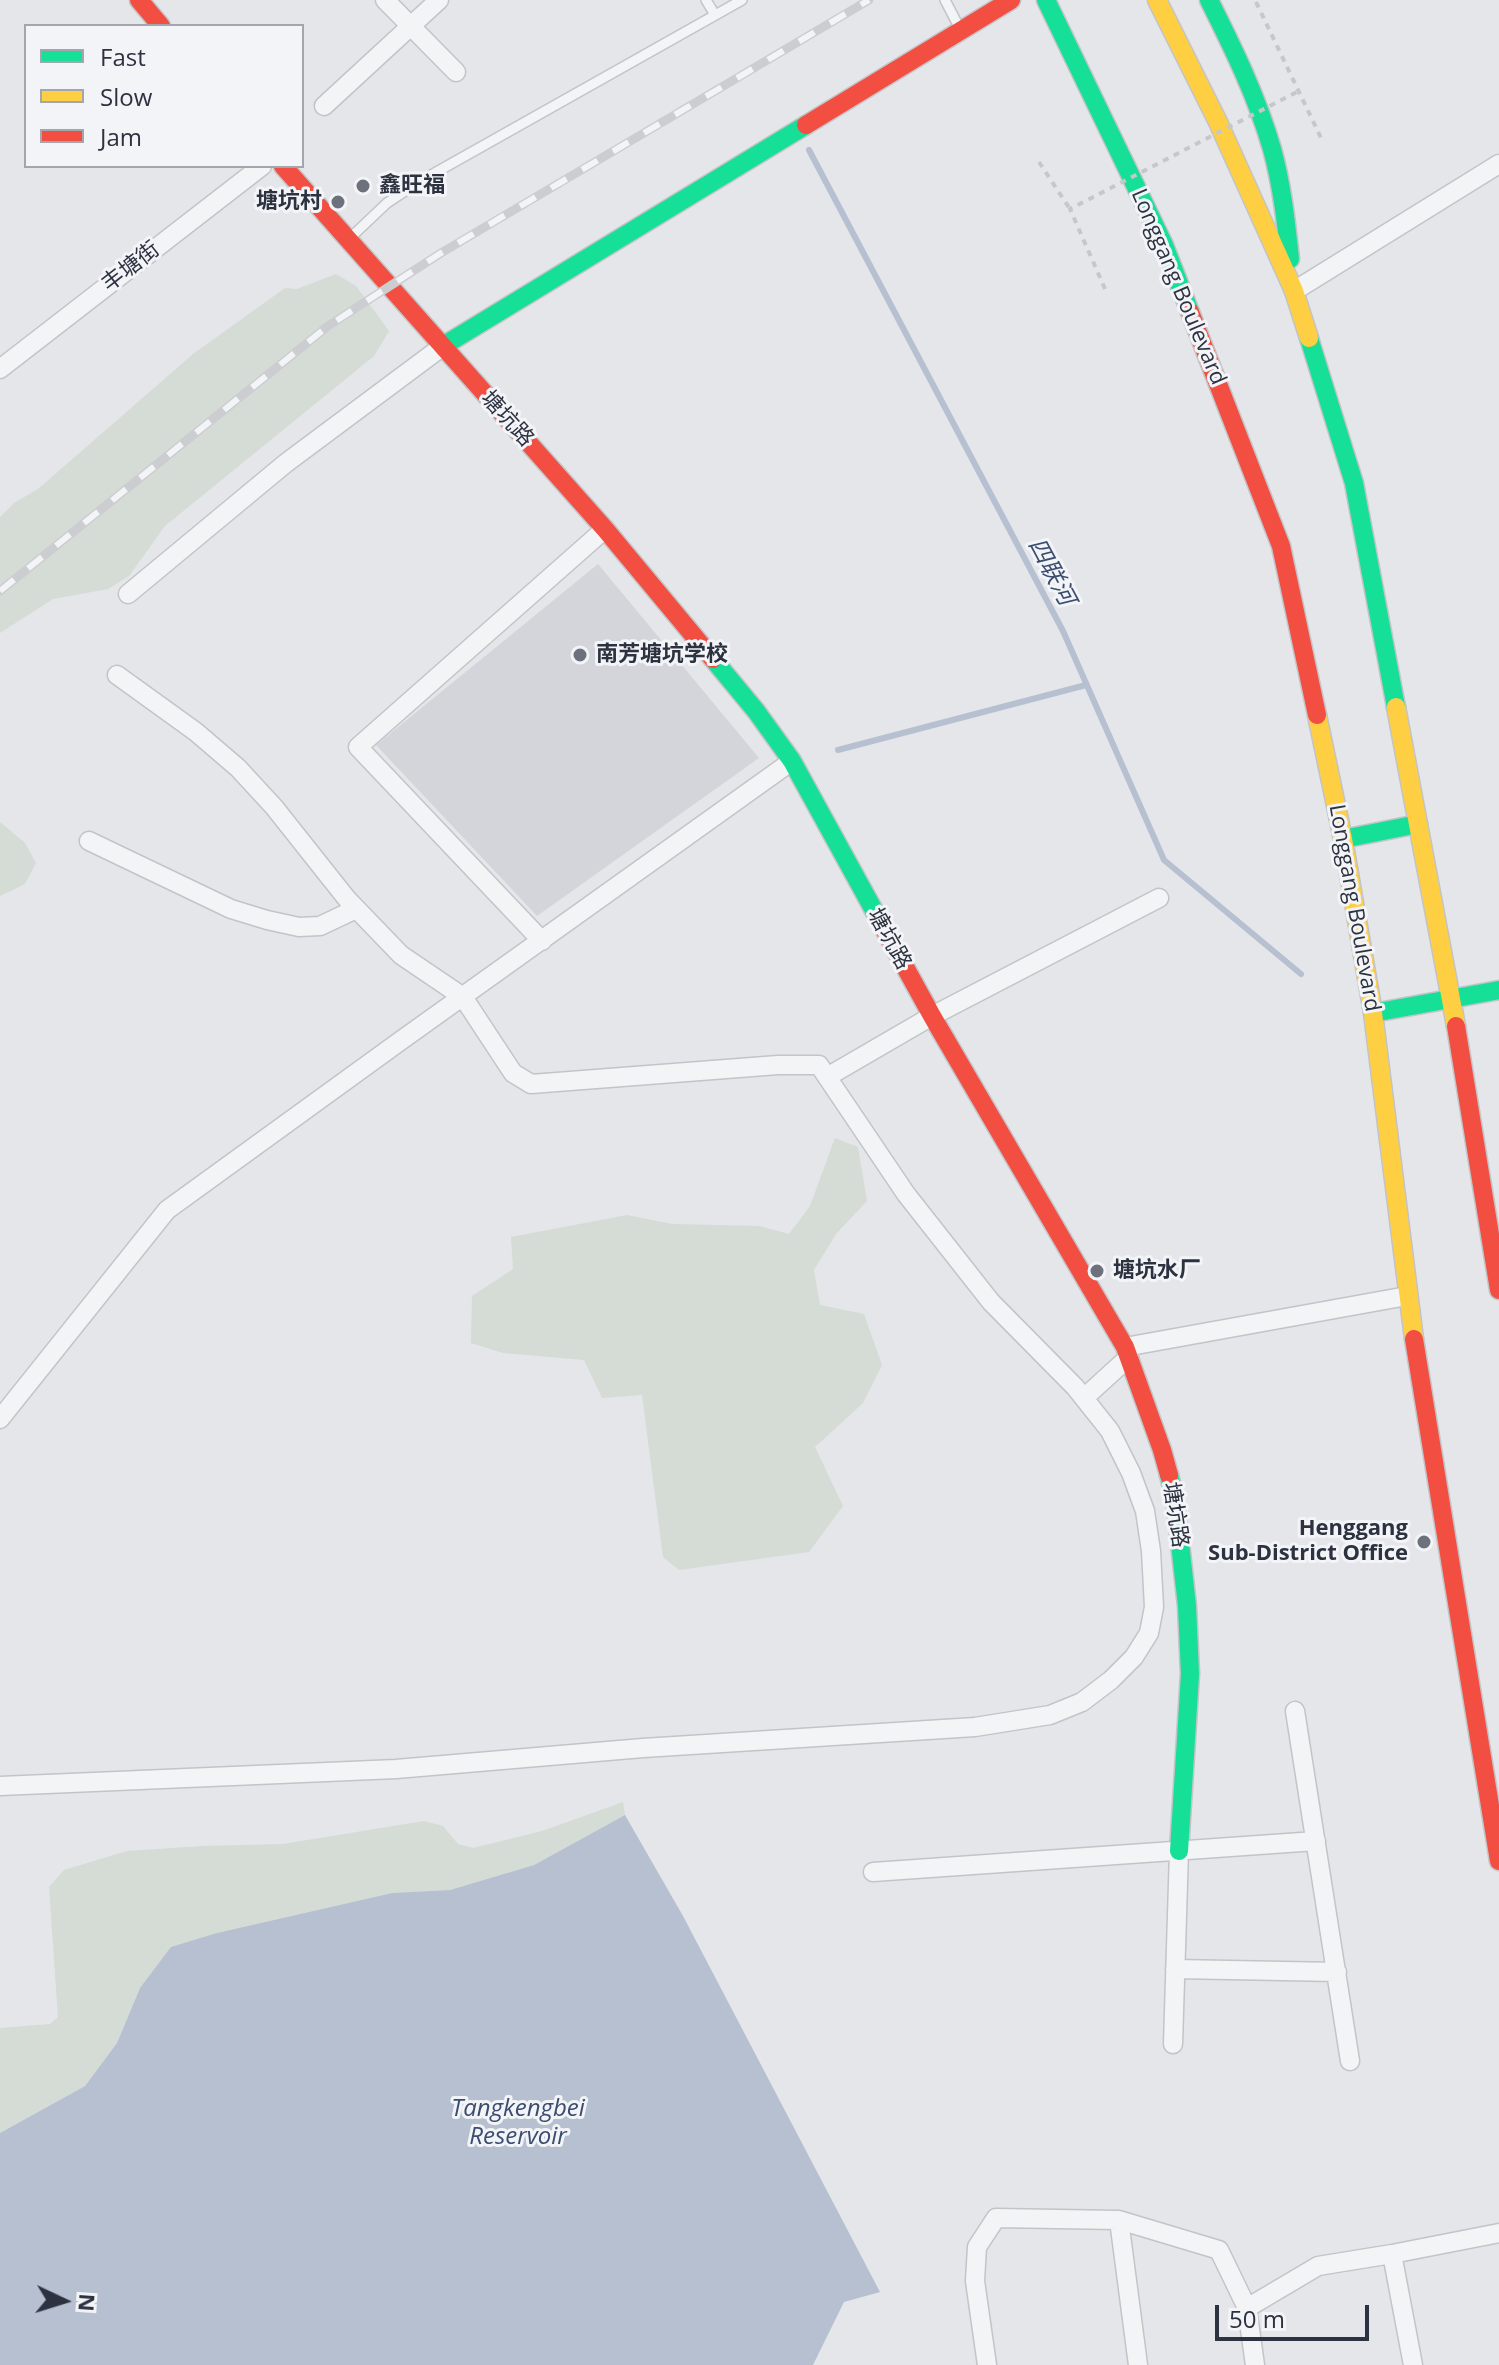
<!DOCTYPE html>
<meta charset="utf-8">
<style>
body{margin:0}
#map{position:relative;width:1499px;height:2365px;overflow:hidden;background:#e4e6e9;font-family:"Open Sans",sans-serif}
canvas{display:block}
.legend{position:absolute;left:24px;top:24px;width:280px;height:144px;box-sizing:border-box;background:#f3f4f7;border:2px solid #a4a6ae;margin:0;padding:10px 14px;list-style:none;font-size:24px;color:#2d3240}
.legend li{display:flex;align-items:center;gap:16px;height:40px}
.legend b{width:40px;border:2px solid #a4a6ae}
.north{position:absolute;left:24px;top:2261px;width:80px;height:80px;-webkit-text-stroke:6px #f3f4f7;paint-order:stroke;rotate:94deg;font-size:22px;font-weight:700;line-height:32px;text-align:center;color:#2d3240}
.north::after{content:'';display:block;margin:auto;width:28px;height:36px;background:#2d3240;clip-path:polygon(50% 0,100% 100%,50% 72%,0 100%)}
.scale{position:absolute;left:1215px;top:2305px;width:154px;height:36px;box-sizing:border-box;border:4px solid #2d3240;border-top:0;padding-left:10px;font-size:24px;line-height:28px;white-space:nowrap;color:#2d3240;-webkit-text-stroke:6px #f3f4f7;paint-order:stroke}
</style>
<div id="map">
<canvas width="1499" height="2365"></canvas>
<ul class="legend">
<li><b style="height:10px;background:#16e098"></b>Fast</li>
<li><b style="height:10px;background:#ffcf43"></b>Slow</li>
<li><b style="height:10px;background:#f24e42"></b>Jam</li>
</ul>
<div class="north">N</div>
<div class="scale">50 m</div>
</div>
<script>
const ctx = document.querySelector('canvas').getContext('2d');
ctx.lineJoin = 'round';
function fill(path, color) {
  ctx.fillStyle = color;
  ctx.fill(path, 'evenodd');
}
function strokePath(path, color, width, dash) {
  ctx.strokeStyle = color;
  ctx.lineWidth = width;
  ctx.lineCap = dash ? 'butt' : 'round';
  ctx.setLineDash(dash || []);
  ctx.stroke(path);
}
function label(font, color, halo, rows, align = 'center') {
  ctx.font = font + ' "Open Sans","Noto Sans SC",sans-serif';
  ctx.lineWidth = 6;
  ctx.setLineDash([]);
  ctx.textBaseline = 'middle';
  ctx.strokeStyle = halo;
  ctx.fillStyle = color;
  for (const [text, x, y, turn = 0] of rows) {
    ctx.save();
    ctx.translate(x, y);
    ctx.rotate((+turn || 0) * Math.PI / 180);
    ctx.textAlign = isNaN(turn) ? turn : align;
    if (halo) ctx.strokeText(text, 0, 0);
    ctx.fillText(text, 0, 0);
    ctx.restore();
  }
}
const built = new Path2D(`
 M598 564 759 758 537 916 376 745Z`);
const green = new Path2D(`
 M336 274 356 286 389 331 374 356 165 526 129 576 108 589 53 599 0 633V517L14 503 38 489 193 354 285 288 297 289Z
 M0 822 25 843 36 863 25 884 0 896Z
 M835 1138 858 1147 867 1201 836 1234 814 1270 820 1305 864 1314 882 1365 863 1403 815 1447 843 1506 809 1552 679 1570 663 1557 642 1395 602 1398 584 1360 503 1353 471 1343 472 1296 513 1269 511 1237 627 1215 672 1224 759 1226 789 1234 810 1206Z
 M623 1802 625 1815 534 1865 450 1890 392 1893 217 1933 140 1988 117 2043 85 2086 0 2133V2028L50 2024 58 2017 49 1887 64 1870 127 1851 203 1846 283 1844 424 1821 443 1826 458 1844 473 1848 542 1831Z`);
const water = new Path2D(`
 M625 1815 683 1916 880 2292 844 2302 813 2365H0V2133L85 2086 117 2043 140 1988 171 1947 217 1933 392 1893 450 1890 534 1865Z`);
const stream = new Path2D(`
 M809 150 1063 631 1164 860 1301 974
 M838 750 1086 685`);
const path = new Path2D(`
 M1256 2 1322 140
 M1039 162 1070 209`);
const lane = new Path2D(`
 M706 0 715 15
 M945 0 959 27
 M350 238 387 203 417 183 742 0`);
const street = new Path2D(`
 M385 0 456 72
 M324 106 439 0
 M1294 291 1499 164
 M0 369 262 166
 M128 594 286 463 443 346
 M89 841 231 909 267 920 299 927 320 926 356 909
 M542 941 358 747 605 529
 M827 1077 932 1016 1159 898
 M1125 1347 1407 1296
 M1084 1398 1129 1357
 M0 1419 167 1210 403 1039 792 761
 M1295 1711 1350 2061
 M0 1786 396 1769 643 1748 975 1727 1050 1715 1082 1702 1111 1680 1134 1657 1149 1633 1154 1607 1151 1551 1145 1511 1131 1473 1110 1431 1075 1387 991 1302 906 1194 819 1065H778L531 1084 513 1073 463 997 401 955 347 899 274 807 238 768 196 732 117 675
 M873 1872 1316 1841
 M1175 1969 1337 1972
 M1173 2044 1179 1851
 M1119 2220 1138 2365
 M1392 2254 1413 2365
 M1247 2308 1255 2365
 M987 2365 975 2281 977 2247 996 2218 1119 2220 1219 2250 1247 2308 1318 2266 1392 2254 1499 2233`);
const fast = new Path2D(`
 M1046 0 1164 245 1190 312
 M1209 0C1233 48 1257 97 1272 149 1282 185 1286 222 1290 259
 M1309 338 1354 483 1396 707
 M443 346 806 125
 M713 659 756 711 792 761 882 925
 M1343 839 1418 824
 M1373 1013 1499 990
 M1169 1475 1175 1499 1187 1606 1190 1674 1179 1851`);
const slow = new Path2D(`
 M1157 0 1218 122 1294 291 1309 338
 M1396 707 1456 1026
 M1317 715 1343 839 1373 1013 1414 1339`);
const jam = new Path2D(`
 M139 0 161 26
 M806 125 1011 0
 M283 166 605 529 713 659
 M1190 312 1281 546 1317 715
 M882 925 932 1016 1125 1347 1162 1450 1169 1475
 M1456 1026 1499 1290
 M1414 1339 1499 1861`);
const rail = new Path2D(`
 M0 591 328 326 441 253 869 0`);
const pathBridge = new Path2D(`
 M1105 289 1070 209 1299 91`);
const markers = [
 [363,186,8,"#6d717b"],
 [338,202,8,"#6d717b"],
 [580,655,8,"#6d717b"],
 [1097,1271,8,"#6d717b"],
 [1424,1542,8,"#6d717b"]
];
const poiNames = [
 ["鑫旺福",379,186],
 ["塘坑村",322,202,"right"],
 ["南芳塘坑学校",596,655],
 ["塘坑水厂",1113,1271],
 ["Henggang",1408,1529,"right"],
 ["Sub-District Office",1408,1554,"right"]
];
const streetNames = [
 ["丰塘街",131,267,-38],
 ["Longgang Boulevard",1178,287,67],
 ["塘坑路",507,419,48],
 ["Longgang Boulevard",1354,908,80],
 ["塘坑路",889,939,61],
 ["塘坑路",1175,1515,81]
];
const waterNames = [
 ["四联河",1051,572,62],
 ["Tangkengbei",518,2109],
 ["Reservoir",518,2137]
];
fill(built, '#d3d5db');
fill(green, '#d4dcd5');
fill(water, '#b6c0d0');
strokePath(stream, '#b6c0d0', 6);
strokePath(lane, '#c3c4c7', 12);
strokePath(street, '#c3c4c7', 21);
strokePath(fast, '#c3c4c7', 21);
strokePath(slow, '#c3c4c7', 21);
strokePath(jam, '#c3c4c7', 21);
strokePath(path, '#c5c7ca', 4, [6, 6]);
strokePath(lane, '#f3f4f5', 9);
strokePath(street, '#f3f4f5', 18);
strokePath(fast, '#16e098', 18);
strokePath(slow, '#ffcf43', 18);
strokePath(jam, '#f24e42', 18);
strokePath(rail, '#cccdd0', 9);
strokePath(rail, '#f3f4f7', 6, [18]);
strokePath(pathBridge, '#c5c7ca', 4, [6, 6]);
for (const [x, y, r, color] of markers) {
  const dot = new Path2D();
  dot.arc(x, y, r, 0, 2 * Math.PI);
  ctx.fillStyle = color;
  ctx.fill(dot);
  strokePath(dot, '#f3f4f7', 3);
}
label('bold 22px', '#2d3240', '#f3f4f7', poiNames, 'left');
label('22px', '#2d3240', '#f3f4f7', streetNames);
label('italic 24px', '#3b4d70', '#f3f4f7', waterNames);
</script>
